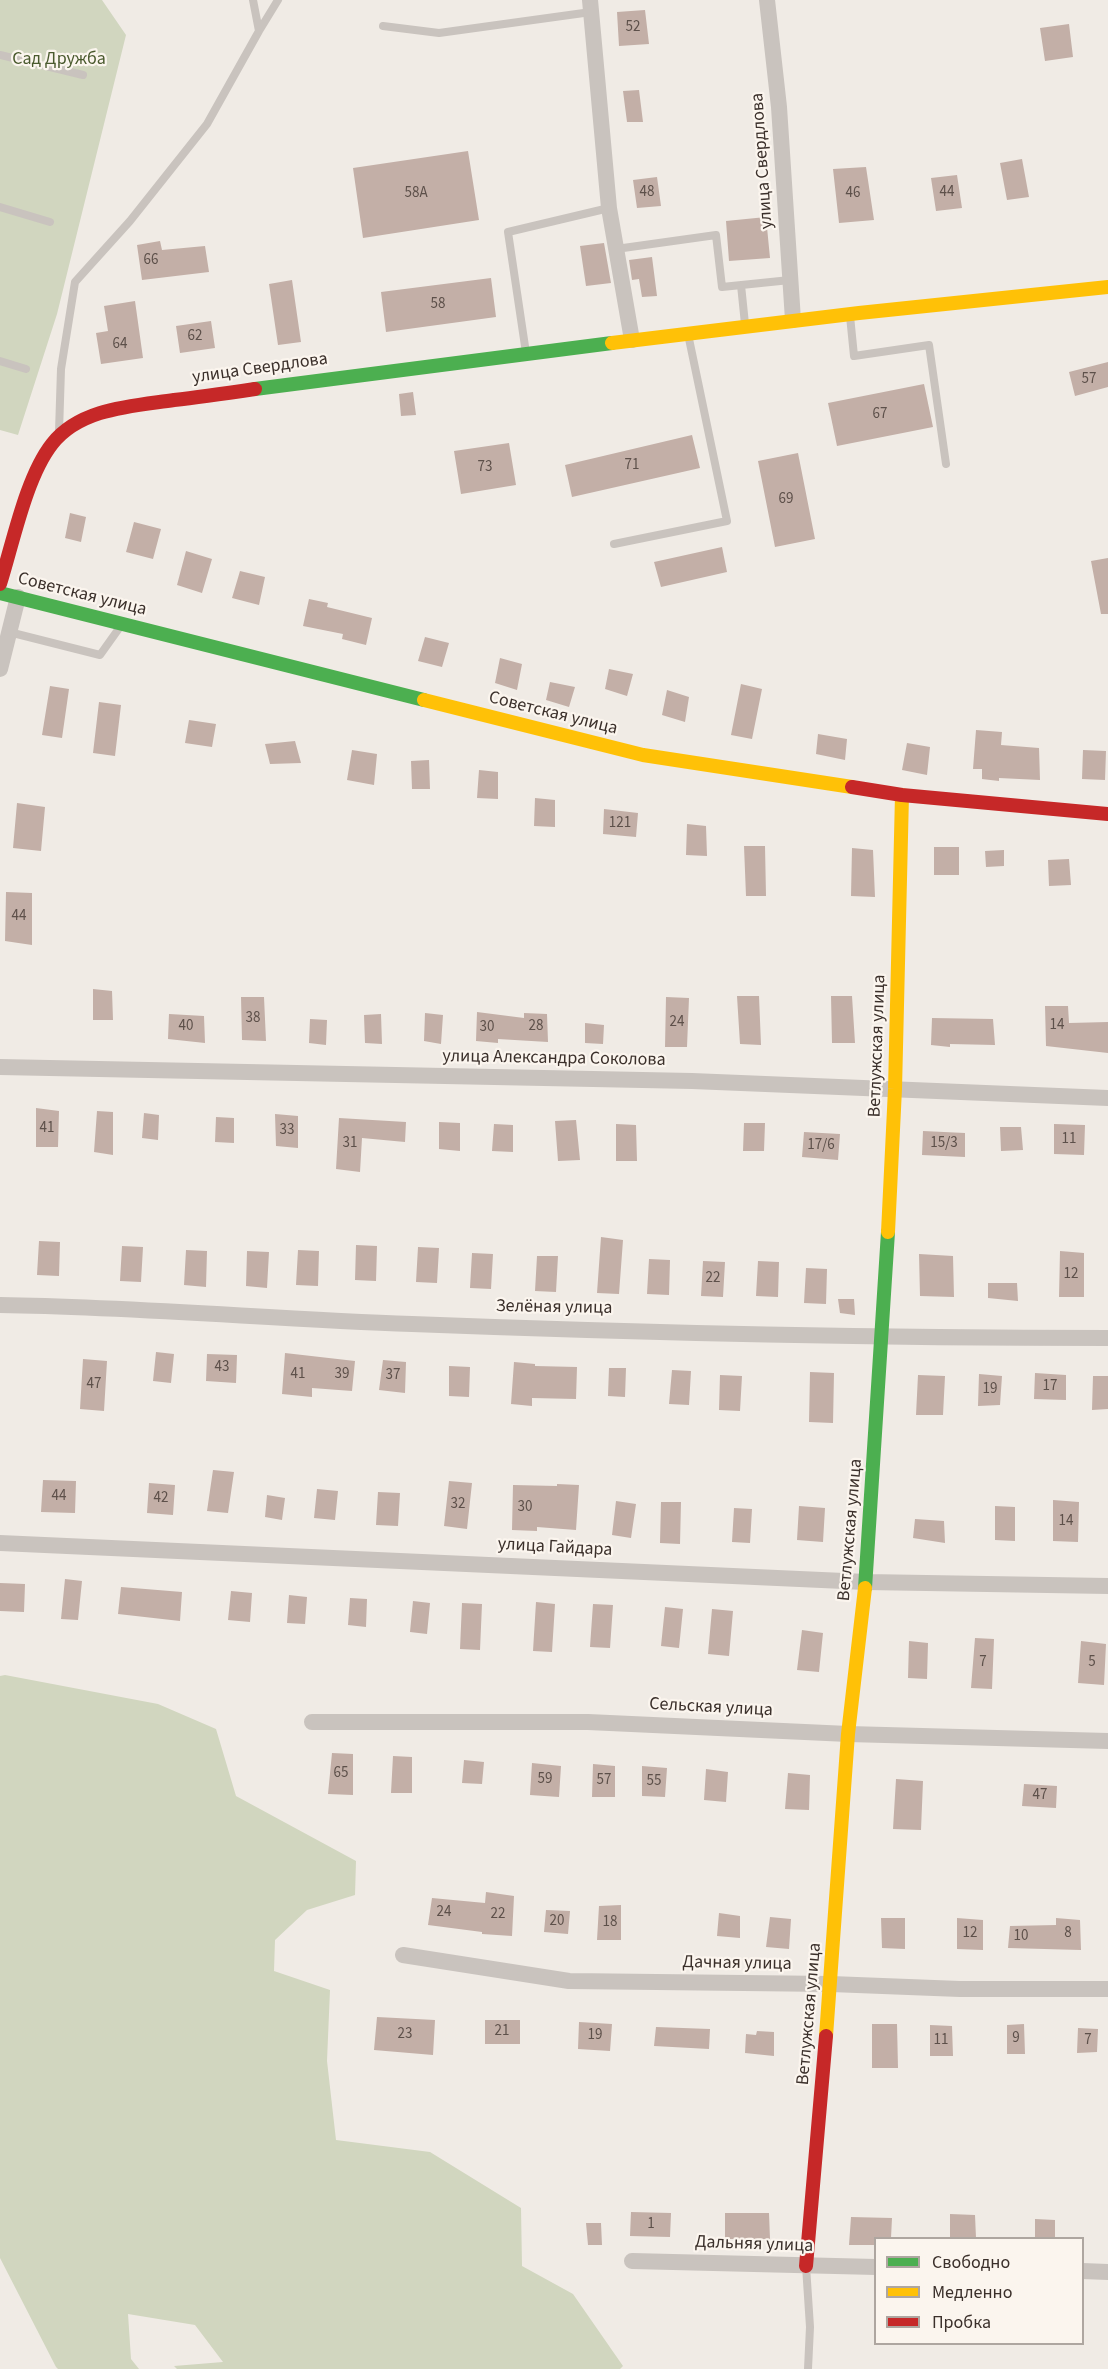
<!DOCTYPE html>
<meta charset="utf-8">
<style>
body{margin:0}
#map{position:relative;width:1108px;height:2369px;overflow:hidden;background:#f0ebe5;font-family:"Source Sans 3",sans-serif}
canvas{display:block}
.legend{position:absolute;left:874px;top:2237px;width:210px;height:108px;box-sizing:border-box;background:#fbf5ee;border:2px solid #aea6a0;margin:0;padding:8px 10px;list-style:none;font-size:18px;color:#3b302b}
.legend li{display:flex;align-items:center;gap:12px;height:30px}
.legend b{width:30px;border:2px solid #aea6a0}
</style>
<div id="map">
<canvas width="1108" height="2369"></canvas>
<ul class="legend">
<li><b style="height:8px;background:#4caf50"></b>Свободно</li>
<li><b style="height:8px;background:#ffc107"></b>Медленно</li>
<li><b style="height:8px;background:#c62828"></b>Пробка</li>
</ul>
</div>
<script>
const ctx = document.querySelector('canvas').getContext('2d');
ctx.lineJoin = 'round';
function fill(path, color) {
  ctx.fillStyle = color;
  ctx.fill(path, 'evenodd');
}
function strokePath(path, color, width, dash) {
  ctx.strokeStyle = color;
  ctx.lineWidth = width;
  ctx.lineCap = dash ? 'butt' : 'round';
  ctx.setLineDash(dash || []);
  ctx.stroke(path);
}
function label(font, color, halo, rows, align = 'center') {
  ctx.font = font + ' "Source Sans 3",sans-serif';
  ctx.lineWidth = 4.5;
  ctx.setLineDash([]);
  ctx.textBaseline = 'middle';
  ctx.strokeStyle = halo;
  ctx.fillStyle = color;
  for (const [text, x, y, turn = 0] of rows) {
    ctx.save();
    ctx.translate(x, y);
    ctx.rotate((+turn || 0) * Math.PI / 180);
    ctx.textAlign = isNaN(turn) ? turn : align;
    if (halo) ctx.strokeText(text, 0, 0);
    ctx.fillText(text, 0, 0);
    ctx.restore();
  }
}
const green = new Path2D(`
 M0 0H102L126 35 57 314 18 435 0 430Z
 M5 1675 158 1704 216 1729 236 1796 356 1861 355 1895 307 1910 275 1940 274 1971 330 1990 327 2061 336 2140 430 2152 521 2208 522 2266 573 2294 623 2366 620 2369H177L174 2366 223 2362 195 2325 128 2314 131 2359 139 2369H58L56 2367 0 2258V1676Z`);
const building = new Path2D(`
 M645 10 649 44 619 46 617 12Z
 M1069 24 1073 57 1045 61 1040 28Z
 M639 90 643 122H627L623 91Z
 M468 151 479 220 363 238 353 168Z
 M1022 159 1029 197 1007 200 1000 163Z
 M866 167 874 220 839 223 833 169Z
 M957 175 962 208 936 211 931 178Z
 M657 177 661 206 637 208 633 180Z
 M766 217 770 258 729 261 726 221Z
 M160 241 162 250 205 246 209 272 142 280 137 245Z
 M604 243 611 283 586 286 580 246Z
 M652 257 657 296 642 297 639 279 632 280 629 260Z
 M491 278 496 317 386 332 381 292Z
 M292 280 301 342 278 345 269 284Z
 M135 301 143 358 101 364 96 333 108 331 104 306Z
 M211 321 215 348 180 353 176 326Z
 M1108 362V387L1075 396 1069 372Z
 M924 384 933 427 837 446 828 403Z
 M413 392 416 415 401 416 399 394Z
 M692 435 700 468 572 497 565 465Z
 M509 443 516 485 461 494 454 451Z
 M798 453 815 539 775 547 758 461Z
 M70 513 86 517 81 542 65 538Z
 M134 522 161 529 153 559 126 552Z
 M722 547 727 572 661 587 654 562Z
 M186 551 212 559 202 593 177 585Z
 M1108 558V614H1101L1091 561Z
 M240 571 265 577 259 605 232 598Z
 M309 599 328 603 327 607 372 618 366 645 342 639 343 634 303 626Z
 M425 637 449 643 442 667 418 661Z
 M500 658 522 664 517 690 495 683Z
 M609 669 633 674 627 696 605 689Z
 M550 682 575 687 569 707 546 700Z
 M741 684 762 689 752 739 731 735Z
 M50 686 69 689 62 738 42 735Z
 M667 690 689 697 685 722 662 715Z
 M99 702 121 705 115 756 93 753Z
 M189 720 216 724 212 747 185 743Z
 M976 730 1002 732 1001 745 1039 748 1040 780 999 778V781L982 779V769H973Z
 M818 734 847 739 845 760 816 754Z
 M295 741 301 763 270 764 265 744Z
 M907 743 930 747 927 775 902 770Z
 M352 750 377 754 374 785 347 780Z
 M1083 750 1106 751 1105 780 1082 779Z
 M429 760 430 789H412L411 761Z
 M479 770 498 772V799L477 798Z
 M535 798 555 800V827L534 826Z
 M17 803 45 807 41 851 13 848Z
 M604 809 638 813 636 837 603 834Z
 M687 824 706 826 707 856 686 855Z
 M744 846H765L766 896H746Z
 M934 847H959V875H934Z
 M852 848 873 850 875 897 851 896Z
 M1004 850V866L986 867 985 851Z
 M1069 859 1071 885 1049 886 1048 860Z
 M6 892 32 893V945L5 941Z
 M93 989 112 991 113 1020H93Z
 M737 996H759L761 1045 740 1044Z
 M831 996H852L855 1043H832Z
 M241 997H264L266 1041 242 1040Z
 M666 997 689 998 687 1047H665Z
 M1045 1006H1068L1069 1023 1108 1022V1053L1046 1046Z
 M477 1012 524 1018V1013L547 1014 548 1042 498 1039V1043L476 1041Z
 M425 1013 443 1015 441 1044 424 1041Z
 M169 1014 204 1016 205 1043 168 1039Z
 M381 1014 382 1044 365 1043 364 1015Z
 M932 1018 993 1019 995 1045 950 1044V1047L931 1045Z
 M310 1019 327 1020 326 1045 309 1043Z
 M585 1023 604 1025 603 1044 585 1043Z
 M36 1108 59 1111 58 1147H36Z
 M97 1111 113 1112V1155L94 1152Z
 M144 1113 159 1115 158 1140 142 1138Z
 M275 1114 298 1116V1148L276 1146Z
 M216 1117 234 1118V1143L215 1142Z
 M339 1118 406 1122 405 1142 362 1138 360 1172 336 1169Z
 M576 1120 580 1160 558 1161 555 1121Z
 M439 1122 460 1123V1151L439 1149Z
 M744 1123H765L764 1151H743Z
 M494 1124 513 1125V1152L492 1151Z
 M616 1124 636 1125 637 1161H616Z
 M1054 1124 1085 1125 1084 1155 1054 1154Z
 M1000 1127H1021L1023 1150 1001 1151Z
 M923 1131 965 1133V1157L922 1155Z
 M804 1132 840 1134 838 1160 802 1157Z
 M601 1237 623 1240 619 1294 597 1293Z
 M39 1241 60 1242 59 1276 37 1275Z
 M356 1245 377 1246 376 1281 355 1280Z
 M122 1246 143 1247 141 1282 120 1281Z
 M418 1247 439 1248 437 1283 416 1282Z
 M186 1250 207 1251 206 1287 184 1285Z
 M298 1250 319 1251 318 1286 296 1285Z
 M247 1251 269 1252 267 1288 246 1286Z
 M1060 1251 1084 1253V1297H1059Z
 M472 1253 493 1254 491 1289 470 1288Z
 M919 1254 953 1256 954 1297 920 1296Z
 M537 1256H558L556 1292 535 1291Z
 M649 1259 670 1260 669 1295 647 1294Z
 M703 1261 725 1262 723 1297 701 1296Z
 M758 1261 779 1262 778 1297 756 1296Z
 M806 1268 827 1269 826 1304 804 1303Z
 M988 1283H1017L1018 1301 988 1298Z
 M838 1299H854L855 1315 840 1313Z
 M156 1352 174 1354 171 1383 153 1381Z
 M285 1353 355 1361 352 1391 312 1388V1397L282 1394Z
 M207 1354 237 1355 236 1383 206 1381Z
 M83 1359 107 1361 104 1411 80 1409Z
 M383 1360 406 1362 405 1393 379 1390Z
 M514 1362 535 1364V1366L577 1367 576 1399 532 1398V1406L511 1404Z
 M449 1366 470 1367 469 1397 449 1396Z
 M609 1368H626L625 1397 608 1396Z
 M672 1370 691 1371 689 1405 669 1404Z
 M810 1372 834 1373 833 1423 809 1422Z
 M1035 1373 1066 1375V1400L1034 1399Z
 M979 1374 1002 1376 1000 1405 978 1406Z
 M720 1375 742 1376 740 1411 719 1410Z
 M918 1375 945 1376 943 1415H916Z
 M1093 1376H1108V1409L1092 1410Z
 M213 1470 234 1472 228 1513 207 1511Z
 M43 1480 76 1481 75 1513 41 1512Z
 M449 1481 472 1483 467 1529 444 1526Z
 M149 1483 175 1485 173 1515 147 1513Z
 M557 1484 579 1485 576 1530 537 1527V1531L512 1530 513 1485 557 1486Z
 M317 1489 338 1491 335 1520 314 1518Z
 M378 1492 400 1493 398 1526 376 1525Z
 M267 1495 285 1498 282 1520 265 1517Z
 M1053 1500 1079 1502 1078 1542 1053 1541Z
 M616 1501 636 1504 631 1538 612 1535Z
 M661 1502H681L680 1544 660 1543Z
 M799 1506 825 1508 823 1542 797 1540Z
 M995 1506 1015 1507V1541L995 1540Z
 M734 1508 752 1509 750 1543 732 1542Z
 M915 1519 944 1521 945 1543 913 1538Z
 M65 1579 82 1581 78 1620 61 1619Z
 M0 1583 25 1584 24 1612 0 1611Z
 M121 1587 182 1592 180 1621 118 1614Z
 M231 1591 252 1593 250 1622 228 1620Z
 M289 1595 307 1597 305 1624 287 1623Z
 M350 1598 367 1599 366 1627 348 1625Z
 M413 1601 430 1603 427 1634 410 1632Z
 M536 1602 555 1604 552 1652 533 1651Z
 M462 1603 482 1604 480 1650 460 1649Z
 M593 1604 613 1605 610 1648 590 1647Z
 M665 1607 683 1609 679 1648 661 1646Z
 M712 1609 733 1611 729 1656 708 1654Z
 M802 1630 823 1633 819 1672 797 1670Z
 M975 1638 994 1639 992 1689 971 1688Z
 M909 1641 928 1643 927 1679 908 1678Z
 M1081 1641 1106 1644 1104 1685 1078 1683Z
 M332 1753 353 1754V1795L328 1794Z
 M393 1756 412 1757V1793H391Z
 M464 1760 484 1762 482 1784 462 1783Z
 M532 1763 561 1766 559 1797 530 1795Z
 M593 1764 615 1766V1797H592Z
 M642 1766 667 1768 665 1797 642 1796Z
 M706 1769 728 1772 726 1802 704 1800Z
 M788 1773 810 1775 809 1810 785 1809Z
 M896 1779 923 1781 921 1830 893 1829Z
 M1024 1784 1057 1786 1056 1808 1022 1806Z
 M486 1892 514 1896 512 1936 482 1934V1932L428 1925 432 1898 485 1903Z
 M621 1905V1940H597L599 1906Z
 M546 1910 570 1911 568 1934 544 1932Z
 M719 1913 740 1916V1938L717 1936Z
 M770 1917 791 1919 789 1949 766 1947Z
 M881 1918H905V1949L882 1948Z
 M957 1918 983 1920V1950L957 1949Z
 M1056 1918 1080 1920 1081 1950 1008 1948 1010 1926 1056 1925Z
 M377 2017 435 2020 433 2055 374 2050Z
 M485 2020H520V2044H485Z
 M579 2022 612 2024 610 2051 578 2049Z
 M872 2024H897L898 2068H872Z
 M1024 2024 1025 2054H1007V2025Z
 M930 2025 952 2026 953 2056H930Z
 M656 2027 710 2029 709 2049 654 2046Z
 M1078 2028 1098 2029 1097 2052 1077 2053Z
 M757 2031 774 2032V2056L745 2053 746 2034 756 2035Z
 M631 2212 671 2213 670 2237 630 2236Z
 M725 2213H769L770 2239H725Z
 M950 2214 975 2215 976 2238H950Z
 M851 2217 892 2218 891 2238H876V2245H849Z
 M1035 2219 1055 2220V2238H1035Z
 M586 2223H601L602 2245H588Z`);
const lane = new Path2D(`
 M383 26 439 33 591 12
 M259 31 278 0
 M0 55 83 75
 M0 207 50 222
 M616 249 716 235 722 287 790 280
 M741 285 745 324
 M850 316 854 356 929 345 946 464
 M526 353 508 232 609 208
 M0 361 26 369
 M59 432 61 369 75 282 130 221 207 124 259 31 253 0
 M614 544 727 521 688 334
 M9 632 100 655 120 627
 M806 2266 810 2327 808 2369`);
const street = new Path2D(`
 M590 0 609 208 632 340
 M767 0 779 107 793 320
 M0 669 18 597
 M0 1067 692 1081 1108 1098
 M0 1305C137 1307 274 1319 412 1324 644 1333 876 1338 1108 1338
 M0 1543 866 1582 1108 1586
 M312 1722H588L848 1734 1108 1741
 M403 1955 569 1981 831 1984 960 1989H1108
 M632 2261 876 2267
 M1082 2271 1108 2272`);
const fast = new Path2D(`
 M255 389 612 343
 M0 593 424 700
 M865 1588 888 1232`);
const slow = new Path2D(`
 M612 343 859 313 1108 287
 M424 700 643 755 852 787
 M888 1232 895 1089 902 795
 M826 2036 848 1734 865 1588`);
const jam = new Path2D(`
 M0 584C13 543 26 477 52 444 80 408 133 406 174 400 201 397 228 393 255 389
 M852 787 902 795 1108 814
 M806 2266 826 2036`);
const numberNames = [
 ["52",633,28],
 ["48",647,193],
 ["44",947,193],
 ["58А",416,194],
 ["46",853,194],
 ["66",151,261],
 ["58",438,305],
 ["62",195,337],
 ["64",120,345],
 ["57",1089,380],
 ["67",880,415],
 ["71",632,466],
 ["73",485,468],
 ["69",786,500],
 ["121",620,824],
 ["44",19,917],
 ["38",253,1019],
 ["24",677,1023],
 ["14",1057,1026],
 ["40",186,1027],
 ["28",536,1027],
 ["30",487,1028],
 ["41",47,1129],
 ["33",287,1131],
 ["11",1069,1140],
 ["31",350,1144],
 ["15/3",944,1144],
 ["17/6",821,1146],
 ["12",1071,1275],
 ["22",713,1279],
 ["43",222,1368],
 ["41",298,1375],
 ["39",342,1375],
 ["37",393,1376],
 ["47",94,1385],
 ["17",1050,1387],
 ["19",990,1390],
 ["44",59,1497],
 ["42",161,1499],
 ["32",458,1505],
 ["30",525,1508],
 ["14",1066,1522],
 ["7",983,1663],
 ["5",1092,1663],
 ["65",341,1774],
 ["59",545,1780],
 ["57",604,1781],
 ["55",654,1782],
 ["47",1040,1796],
 ["24",444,1913],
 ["22",498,1915],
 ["20",557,1922],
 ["18",610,1923],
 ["12",970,1934],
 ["8",1068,1934],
 ["10",1021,1937],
 ["21",502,2032],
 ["23",405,2035],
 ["19",595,2036],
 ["9",1016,2039],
 ["11",941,2041],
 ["7",1088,2041],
 ["1",651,2225]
];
const parkNames = [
 ["Сад Дружба",59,60]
];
const streetNames = [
 ["улица Свердлова",763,161,-94],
 ["улица Свердлова",260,369,-8],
 ["Советская улица",82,595,14],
 ["Советская улица",553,714,14],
 ["Ветлужская улица",878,1046,-88],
 ["улица Александра Соколова",554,1059,1],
 ["Зелёная улица",554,1308,1],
 ["Ветлужская улица",851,1530,-85],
 ["улица Гайдара",555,1548,3],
 ["Сельская улица",711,1708,3],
 ["Дачная улица",737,1964,1],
 ["Ветлужская улица",810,2014,-85],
 ["Дальняя улица",754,2245,2]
];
fill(green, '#d1d6bf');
fill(building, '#c3afa7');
strokePath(lane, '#c9c3be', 8);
strokePath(street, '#c9c3be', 16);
strokePath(fast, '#4caf50', 14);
strokePath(slow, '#ffc107', 14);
strokePath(jam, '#c62828', 14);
label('15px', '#5d504a', null, numberNames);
label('18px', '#4a5a2e', '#fbf5ee', parkNames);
label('18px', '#3b302b', '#fbf5ee', streetNames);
</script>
